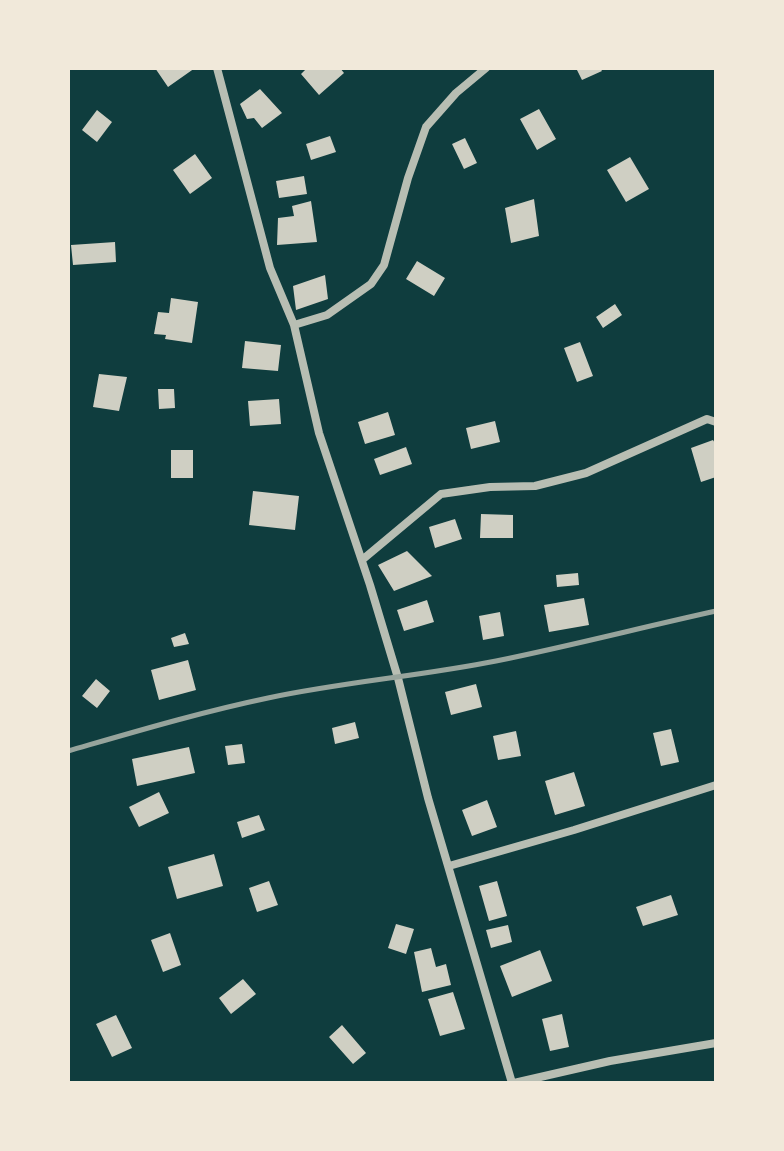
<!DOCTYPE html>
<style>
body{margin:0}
#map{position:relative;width:784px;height:1151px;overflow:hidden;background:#0f3d3e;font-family:Inter,sans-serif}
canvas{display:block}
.frame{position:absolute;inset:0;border:70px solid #f1e9da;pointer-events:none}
</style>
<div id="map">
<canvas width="784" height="1151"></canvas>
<div class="frame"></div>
</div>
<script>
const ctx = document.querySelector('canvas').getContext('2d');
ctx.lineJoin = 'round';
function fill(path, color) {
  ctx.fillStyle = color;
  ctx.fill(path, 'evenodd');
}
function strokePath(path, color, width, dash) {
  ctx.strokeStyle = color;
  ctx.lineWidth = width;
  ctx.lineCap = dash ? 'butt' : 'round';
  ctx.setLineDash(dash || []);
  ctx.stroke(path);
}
const building = new Path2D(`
 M155 68H195L168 87Z
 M307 68H340L344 73 319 95 301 74Z
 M576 68H600L602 71 582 80Z
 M260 89 282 113 262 128 254 118 247 119 240 104Z
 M539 109 556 139 537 150 520 119Z
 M97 110 112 122 97 142 82 130Z
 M330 136 336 152 311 160 306 144Z
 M465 138 477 163 464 169 452 144Z
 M195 154 212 178 190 194 173 170Z
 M630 157 649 189 626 202 607 170Z
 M304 176 307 194 279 198 276 181Z
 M534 199 539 236 511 243 505 208Z
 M311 201 317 242 277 245 278 218 294 216 292 206Z
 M115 242 116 262 73 265 71 245Z
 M417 261 445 278 434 296 406 279Z
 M325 275 328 299 296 310 293 286Z
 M171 298 198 302 192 343 165 339 166 335 154 334 158 312 169 313Z
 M615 304 622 315 603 328 596 317Z
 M245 341 281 345 278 371 242 368Z
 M580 342 593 376 577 382 564 348Z
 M99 374 127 377 119 411 93 407Z
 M158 389H174L175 408 159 409Z
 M279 399 281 424 250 426 248 401Z
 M388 412 395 435 365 444 358 422Z
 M495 421 500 442 471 449 466 428Z
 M713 440 716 445V477L701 482 691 448Z
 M406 447 412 464 380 475 374 459Z
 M171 450H193V478H171Z
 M253 491 299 496 295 530 249 525Z
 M481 514 513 515V538H480Z
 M455 519 462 539 435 548 429 527Z
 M407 551 432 576 394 591 378 565Z
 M578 573 579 585 557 587 556 575Z
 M584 598 589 625 549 632 544 605Z
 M427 600 434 622 404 631 397 610Z
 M500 612 504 636 483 640 479 616Z
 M185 633 189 644 174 647 171 638Z
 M188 660 196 690 159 700 151 670Z
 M96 679 110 691 97 708 82 696Z
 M476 684 482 707 451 715 445 692Z
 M355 722 359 738 335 744 332 728Z
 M671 729 679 762 661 766 653 733Z
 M516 731 521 756 498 760 493 736Z
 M242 744 245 763 228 765 225 746Z
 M189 747 195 773 137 786 132 759Z
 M574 772 585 806 555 815 545 781Z
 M159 792 169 813 139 827 129 807Z
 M487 800 497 827 472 836 462 810Z
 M259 815 265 830 242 838 237 822Z
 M214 854 223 886 177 899 168 867Z
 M269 881 278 905 257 912 249 888Z
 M497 881 507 916 489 921 479 886Z
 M671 895 678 915 643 926 636 907Z
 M396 924 414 929 406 954 388 948Z
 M508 925 512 942 491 948 486 930Z
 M170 933 181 965 163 972 151 940Z
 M431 948 436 967 446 964 451 985 422 992 414 952Z
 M540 950 552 981 512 997 500 966Z
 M243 979 256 994 231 1014 219 998Z
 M453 992 465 1029 440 1036 428 999Z
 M562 1014 569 1047 550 1051 542 1019Z
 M116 1015 132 1048 112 1057 96 1024Z
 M342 1025 366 1053 353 1064 329 1037Z`);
const minor = new Path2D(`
 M217 68 270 268 294 325 319 433 370 585 398 678 428 798 512 1083
 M294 325 327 315 371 284 384 265 408 178 426 127 456 93 486 68
 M362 560 441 494 490 487 535 486 586 473 707 419 716 422
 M449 866 574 830 716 785
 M514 1083 610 1061 716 1043`);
const rail = new Path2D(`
 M68 751C134 732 201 712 268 698 343 682 421 676 496 661 570 646 643 627 716 611`);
fill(building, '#cfcfc3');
strokePath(minor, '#b8beb3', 8);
strokePath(rail, '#97a49c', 5);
</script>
